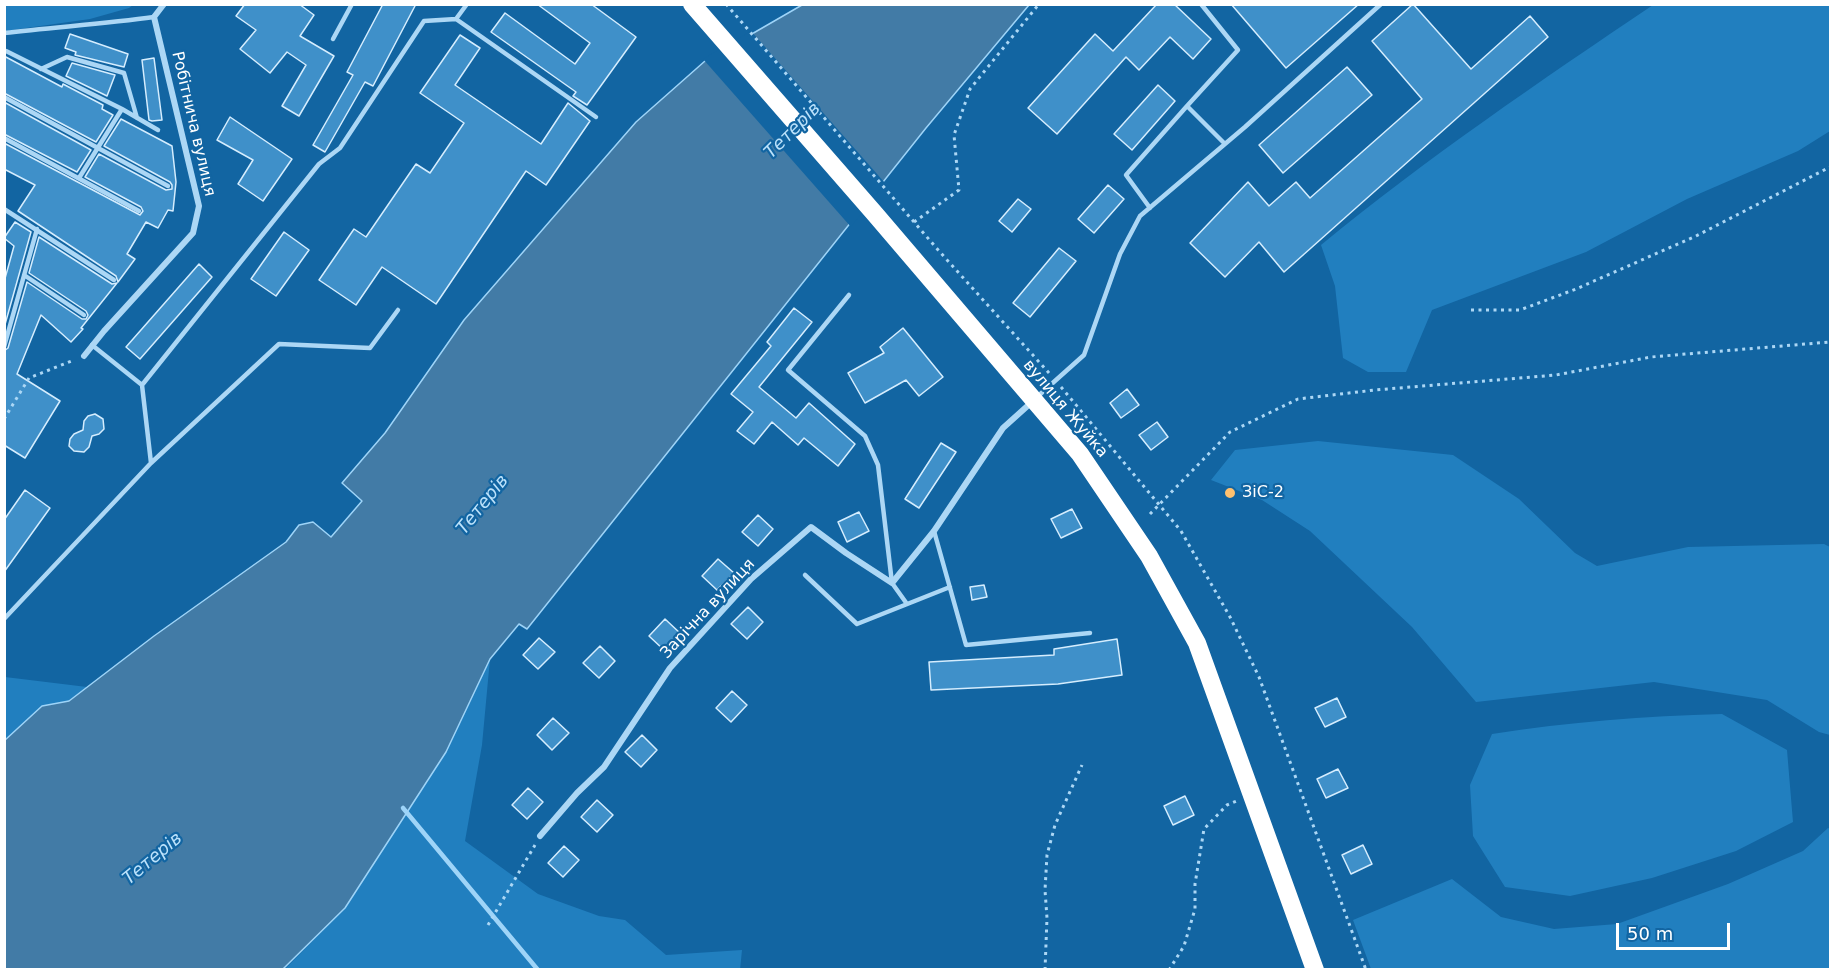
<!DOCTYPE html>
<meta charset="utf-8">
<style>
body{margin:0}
#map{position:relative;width:1835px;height:974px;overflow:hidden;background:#1265a2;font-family:"DejaVu Sans",sans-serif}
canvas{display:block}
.frame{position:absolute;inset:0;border:6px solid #fff;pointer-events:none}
.scale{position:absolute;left:1616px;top:923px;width:114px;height:27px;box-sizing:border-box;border:3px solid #fff;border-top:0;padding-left:8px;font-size:18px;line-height:21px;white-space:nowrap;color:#fff;-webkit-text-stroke:4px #1265a2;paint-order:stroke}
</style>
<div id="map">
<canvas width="1835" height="974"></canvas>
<div class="frame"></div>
<div class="scale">50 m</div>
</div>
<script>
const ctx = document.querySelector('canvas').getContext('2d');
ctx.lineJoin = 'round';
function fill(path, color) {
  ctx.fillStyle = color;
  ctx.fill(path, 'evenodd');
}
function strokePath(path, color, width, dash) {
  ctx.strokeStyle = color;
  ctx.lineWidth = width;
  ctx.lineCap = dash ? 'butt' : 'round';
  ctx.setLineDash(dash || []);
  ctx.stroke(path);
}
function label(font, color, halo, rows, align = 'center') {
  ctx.font = font + ' "DejaVu Sans",sans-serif';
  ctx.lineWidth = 4.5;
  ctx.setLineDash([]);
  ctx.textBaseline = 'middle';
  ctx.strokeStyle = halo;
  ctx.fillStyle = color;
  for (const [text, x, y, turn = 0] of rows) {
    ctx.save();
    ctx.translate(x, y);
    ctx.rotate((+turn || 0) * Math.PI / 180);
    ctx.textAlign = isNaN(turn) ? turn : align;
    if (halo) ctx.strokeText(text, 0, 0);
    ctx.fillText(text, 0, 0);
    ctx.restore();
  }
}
const green = new Path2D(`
 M4 5H133L129 8 90 19 5 31Z
 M1653 5H1830V131L1798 151 1687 199 1586 252 1432 310 1406 372H1368L1343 358 1335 286 1321 245C1427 158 1540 81 1653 5Z
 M1318 441 1453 455 1519 499 1575 553 1597 566 1688 547 1824 544 1830 547V735L1819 732 1767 700 1654 682 1476 702 1412 627 1310 531 1262 500 1211 480 1235 450Z
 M490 659 482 745 465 841 538 894 599 916 625 920 666 955 742 950 740 970H284L345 908 446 752Z
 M5 677 87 687 69 701 42 706 5 741Z
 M1722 714 1787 750 1793 822 1736 851 1652 878 1570 896 1505 887 1473 836 1470 785 1492 734C1569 722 1645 716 1722 714Z
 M1828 828 1830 829V969H1371L1353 920 1452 879 1501 917 1554 929 1617 924 1728 884 1803 851Z`);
const water = new Path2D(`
 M802 5H1029L926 128 527 629 519 624 490 659 446 752 345 908 283 969H5L4 741 42 706 69 701 154 636 286 542 299 525 313 522 331 537 362 501 342 483 385 433 464 320 636 122 705 61Z`);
const pier = new Path2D(`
 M751 31 885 183 851 227 703 59Z`);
const stream = new Path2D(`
 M403 808 538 970`);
const building = new Path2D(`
 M245 4H299L314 15 300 36 334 56 299 116 282 106 306 65 287 52 270 73 240 49 256 30 236 16Z
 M383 4H416L373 86 365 82 325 152 313 145 353 75 347 72Z
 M537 4H591L636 37 587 105 573 96 576 92 491 32 505 13 575 64 590 43Z
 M1157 4H1174L1211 39 1193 59 1170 37 1139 70 1126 57 1057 134 1028 108 1095 34 1113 51Z
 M1231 4H1359L1286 68Z
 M1413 4 1471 69 1530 16 1548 37 1284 272 1259 242 1225 277 1190 243 1248 182 1269 206 1296 182 1310 198 1422 99 1372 41Z
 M70 34 128 54 124 67 75 55 76 52 65 48Z
 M460 35 480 48 455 85 541 144 568 103 590 121 546 185 526 171 436 304 382 267 356 305 319 280 354 229 366 237 416 164 430 173 464 123 420 93Z
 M4 56 62 87 63 84 103 105 102 109 113 115 96 142 4 93Z
 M154 58 162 120 152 121 149 120 142 60Z
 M72 63 115 75 107 96 66 76Z
 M1347 67 1372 95 1283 173 1259 145Z
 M1158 85 1175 101 1132 150 1114 134Z
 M4 102 91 150 77 172 4 134Z
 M230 117 292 159 263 201 238 184 253 160 217 140Z
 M121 119 172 146 176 182 173 211 168 210 158 228 146 222 127 254 135 259 118 282 116 276 18 211 35 185 4 169V143L140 215 143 211 141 207 85 177 99 154 166 190 172 189V185L170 182 104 146Z
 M1108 185 1124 199 1094 233 1078 219Z
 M1018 199 1031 209 1012 232 999 221Z
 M15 222 31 232 4 328V282L14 246 4 238Z
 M284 232 309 250 276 296 251 279Z
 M39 237 112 284 117 283 81 328 83 329 71 342 41 315 17 374 60 401 25 458 4 445V351L8 348 27 282 82 319H86L88 315 86 311 29 273Z
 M1059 248 1076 261 1030 317 1013 303Z
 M199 264 212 277 140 359 126 347Z
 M794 308 812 322 759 387 796 418 809 403 855 444 838 466 804 438 798 445 772 422 754 444 737 431 753 412 731 394 771 346 767 342Z
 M903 328 943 377 919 396 906 380 865 403 848 373 884 353 880 347Z
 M1127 389 1139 405 1121 418 1110 403Z
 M95 414 103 419 104 429 99 434 92 436 89 447 84 452 74 451 69 446 70 439 74 434 83 430 84 421 88 416Z
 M1157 422 1168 437 1151 450 1139 435Z
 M941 443 956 452 919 508 905 499Z
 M25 490 50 508 4 572V520Z
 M1072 509 1082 528 1061 538 1051 519Z
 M859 512 869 531 847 542 838 522Z
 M758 515 773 529 758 546 742 532Z
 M718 559 734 573 717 590 702 576Z
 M984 585 987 597 972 600 970 587Z
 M748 607 763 622 747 639 731 624Z
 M665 619 681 634 665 651 649 636Z
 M539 638 555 652 538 669 523 655Z
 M1117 639 1122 675 1058 684 931 690 929 662 1054 655V649Z
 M600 646 615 661 599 678 583 663Z
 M732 691 747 705 731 722 716 708Z
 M1337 698 1346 717 1325 727 1315 708Z
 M553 718 569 733 552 750 537 735Z
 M642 735 657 750 641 767 625 752Z
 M1338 769 1348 788 1326 798 1317 779Z
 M528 788 543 802 527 819 512 805Z
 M1185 796 1194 815 1173 825 1164 806Z
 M597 800 613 815 597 832 581 817Z
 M1363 845 1372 864 1351 874 1342 855Z
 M564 846 579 860 563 877 548 863Z`);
const path = new Path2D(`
 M726 4 939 251 1049 373
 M914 222 959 190 954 135 970 89 1039 4
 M1471 310H1520L1576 289 1696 236 1830 167
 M1061 387 1181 531 1230 617 1259 677 1366 970
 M4 419 29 378 74 360
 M1150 514 1230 432 1298 399 1375 390 1556 375 1651 357 1830 342
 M488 925 535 845
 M1045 970 1047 918 1045 890 1047 855 1055 825 1082 765
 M1169 970 1184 946 1195 909V884L1204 829 1227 805 1239 800`);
const lane = new Path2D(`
 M456 19 596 117
 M4 33C54 27 104 24 154 17
 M333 39 352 4
 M6 51 122 109 158 130
 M41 69 67 57 124 73 137 118
 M4 97 168 186
 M1187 106 1238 50 1201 4
 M4 138 139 211
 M79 178 122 109
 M1150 208 1126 175 1187 106 1225 144
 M4 209 114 280
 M24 275 84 315
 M849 295 788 370 865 436 878 465 892 583 907 604
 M92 345 142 385 319 164 340 148 424 21 456 19 467 4
 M4 347 37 229
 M1037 397 1084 355 1120 254 1140 216 1245 127 1381 4
 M151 463 279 344 370 348 398 310
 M934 531 966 645 1090 633
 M805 575 857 624 950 587
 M4 619 151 463 142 385`);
const street = new Path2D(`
 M84 356 104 331 193 233 199 206 154 17 164 4
 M540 836 577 793 604 767 670 668 751 579 811 527 846 553 892 583 934 531 1003 428 1033 401`);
const highway = new Path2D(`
 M692 4 875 214 1080 454 1149 556 1197 643 1315 970`);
const markers = [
 [1230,493,6,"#ffc16f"]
];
const streetNames = [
 ["Робітнича вулиця",193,124,77],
 ["вулиця Жуйка",1065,409,50],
 ["Зарічна вулиця",708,609,-47]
];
const poiNames = [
 ["ЗіС-2",1242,493]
];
const waterNames = [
 ["Тетерів",793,131,-45],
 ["Тетерів",483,505,-51],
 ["Тетерів",153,859,-40]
];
fill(green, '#217fbf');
fill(water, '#427ba6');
strokePath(water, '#9ed4f8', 1.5);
fill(pier, '#1265a2');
strokePath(stream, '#9ed4f8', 4.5);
fill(building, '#3f90c9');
strokePath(building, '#d5edfe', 1.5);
strokePath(path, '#acd7f5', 3, [3, 4.5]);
strokePath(lane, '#acd7f5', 4.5);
strokePath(street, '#acd7f5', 6);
strokePath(highway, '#fff', 18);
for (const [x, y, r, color] of markers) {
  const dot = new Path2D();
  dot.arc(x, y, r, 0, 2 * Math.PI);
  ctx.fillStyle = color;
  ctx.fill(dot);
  strokePath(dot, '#1265a2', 2);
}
label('16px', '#fff', '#1265a2', streetNames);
label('16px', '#fff', '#1265a2', poiNames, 'left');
label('italic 18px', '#bce2fb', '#1265a2', waterNames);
</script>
